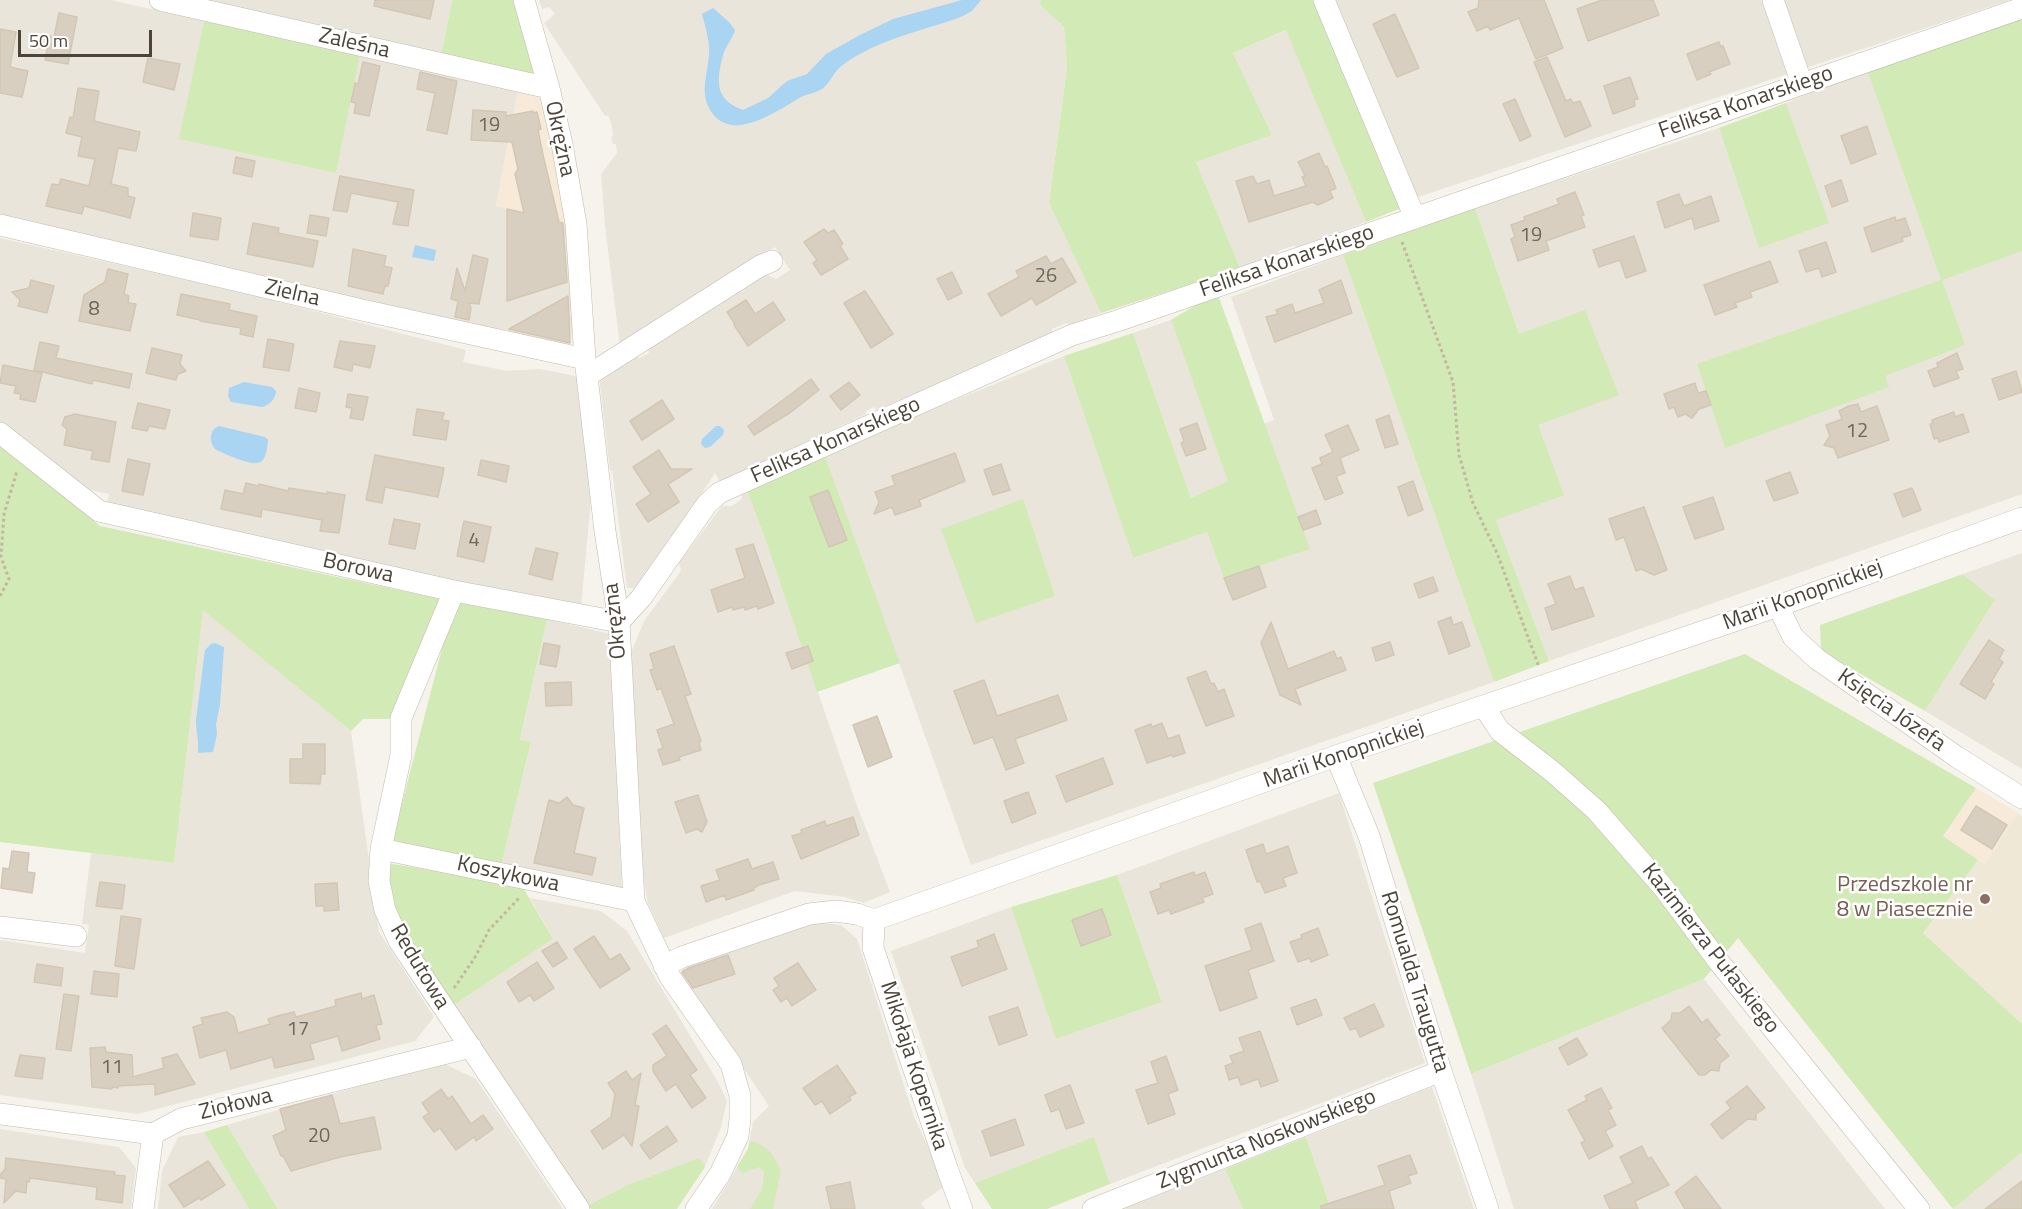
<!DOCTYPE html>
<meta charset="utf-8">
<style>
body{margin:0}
#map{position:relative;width:2022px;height:1209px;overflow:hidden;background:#f6f3ec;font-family:"Titillium Web",sans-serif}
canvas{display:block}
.scale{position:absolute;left:18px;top:30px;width:134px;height:27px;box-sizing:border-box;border:3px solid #4b4439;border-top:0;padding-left:8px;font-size:18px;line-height:21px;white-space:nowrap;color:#4b4439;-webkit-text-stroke:4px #fff;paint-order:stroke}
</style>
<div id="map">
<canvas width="2022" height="1209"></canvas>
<div class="scale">50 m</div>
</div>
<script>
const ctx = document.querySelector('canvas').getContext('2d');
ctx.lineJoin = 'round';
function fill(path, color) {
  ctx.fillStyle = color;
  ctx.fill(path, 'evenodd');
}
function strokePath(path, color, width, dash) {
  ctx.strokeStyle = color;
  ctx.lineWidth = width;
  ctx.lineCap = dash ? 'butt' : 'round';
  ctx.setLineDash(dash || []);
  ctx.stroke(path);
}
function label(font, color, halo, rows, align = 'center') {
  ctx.font = font + ' "Titillium Web",sans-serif';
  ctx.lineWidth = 5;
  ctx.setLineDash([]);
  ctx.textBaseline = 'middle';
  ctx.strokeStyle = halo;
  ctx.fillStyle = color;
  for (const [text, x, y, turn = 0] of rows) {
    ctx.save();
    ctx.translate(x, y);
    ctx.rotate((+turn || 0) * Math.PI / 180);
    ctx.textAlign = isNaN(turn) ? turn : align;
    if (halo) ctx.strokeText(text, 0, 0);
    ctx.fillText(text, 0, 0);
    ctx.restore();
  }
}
const residential = new Path2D(`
 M0 0H111L204 21 180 139 336 173 359 56 518 90 496 206 569 225 573 326 569 345 507 333 508 330 468 325 0 218Z
 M194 0H452L441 55Z
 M539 0H1042L1039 4 1064 27 1067 68 1049 203 1101 313 1072 325 1066 323 1052 329 1053 332 1011 351H1006L982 365 876 410 874 407 866 411V414L720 482 715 473 646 578 635 588H627L612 470 610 471 599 375 633 355 640 358 644 356 649 353 648 346 735 288 741 292 754 282 756 276 762 272 776 279 790 270 775 247 620 346 605 226 601 174 617 153 616 144H613L611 137 613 136 611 122 608 115 605 116 544 23 555 14 549 7 542 9Z
 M1333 0H2010L1415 198Z
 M1287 30 1366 222 1298 247 1293 246 1280 250 1276 255 1240 268 1196 162 1272 135 1233 53Z
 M1867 70 1941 279 2022 251V494L1549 661 1496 520 1537 425 1619 394 1519 334 1475 208 1719 128 1759 247 1828 223 1786 103Z
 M0 238 236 291 466 350 463 362 507 371 540 369 581 377 591 498 581 608 106 510 109 494 82 488 0 422Z
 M1343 255 1494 682 971 865 824 453 1064 356 1133 558 1207 532 1309 549 1264 424 1274 420 1231 297Z
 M1171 320 1229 482 1191 498 1133 333Z
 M746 488 768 547 855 800 890 892 863 903 845 897 795 891 664 938 648 903 643 877 630 655 644 621 681 571 679 563 722 506H732L742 499 741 490Z
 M2022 553V769L1925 711 1995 600 1963 574Z
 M203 609 351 731 379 932 434 1017 415 1041 138 1114 0 1095V940L85 953 89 925 82 924 91 853 174 863Z
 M547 619 610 634 622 892 501 866 531 743 520 741Z
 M1339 793 1425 1063 1110 1184 1094 1138 975 1183 965 1168 891 951 1011 907 1056 1039 1162 1002 1117 875Z
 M530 898 601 911 627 931 718 1082 727 1101 721 1127 705 1167 698 1159 625 1186 589 1205 454 1005 553 939Z
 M806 921 841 925 857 939 914 1117 946 1185 921 1203 925 1209H712L748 1149 753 1122 769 1106 680 974 688 959Z
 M1704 979 1885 1209H1514L1471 1074Z
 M441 1062 476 1079 563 1209H278L227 1125Z
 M1432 1087 1474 1209H1331L1306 1137Z
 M0 1129 119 1147 136 1168 131 1209H0Z
 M204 1132 249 1209H158L162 1171 178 1137Z
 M2022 1152V1209H1953Z
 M1225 1169 1243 1209H1122Z`);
const commercial = new Path2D(`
 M518 90 541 96 571 224 496 206Z
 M1976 788 2018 813 1985 865 1943 836Z`);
const education = new Path2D(`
 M2018 813 2022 816V1024L1923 933 1978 860 1985 865Z`);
const green = new Path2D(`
 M452 0H513L535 74 441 55Z
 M1042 0H1316L1401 208 1366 222 1286 30 1233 53 1272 135 1196 162 1240 268 1101 313 1049 203 1067 68 1064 27 1039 4Z
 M2022 14V251L1942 280 1965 345 1885 376 1889 387 1725 448 1697 364 1941 280 1867 70Z
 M204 21 360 54 336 173 179 139Z
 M1786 103 1829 223 1759 248 1719 128Z
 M1475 208 1519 334 1585 310 1619 395 1538 425 1564 495 1496 520 1549 661 1494 682 1343 255Z
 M1217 292 1310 549 1224 577 1207 532 1133 558 1064 356 1133 333 1191 498 1228 481 1171 320Z
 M0 441 100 526 440 599 399 719H363L351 731 203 610 174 863 0 842Z
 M824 453 900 663 817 692 768 547 746 488Z
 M1023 499 1055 596 976 623 941 529Z
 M1963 574 1995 600 1925 711 1821 651 1820 625Z
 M454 602 547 619 520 740 531 742 501 866 392 842Z
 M1745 654 1976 788 1943 836 1978 860 1923 933 2022 1024V1152L1953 1209 1738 938 1704 979 1471 1074 1373 783Z
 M386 863 521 884 553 939 454 1005 395 914Z
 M1117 875 1162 1002 1056 1039 1011 907Z
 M227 1125 278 1209H249L204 1132Z
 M1094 1137 1110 1184 1047 1209H992L975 1183Z
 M1306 1137 1331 1209H1243L1225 1169Z
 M750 1141C768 1145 772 1154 781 1170L773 1209H750L762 1190 764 1172 759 1167 743 1173 737 1167 748 1149Z
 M699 1158 705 1167 677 1209H591L589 1205 625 1186Z`);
const water = new Path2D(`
 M962 0H981L972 11 961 17C928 29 889 37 858 55 852 58 845 63 839 68 833 74 829 84 822 89 816 93 807 94 801 97 777 111 729 146 709 108 700 91 708 72 709 54 710 41 705 26 702 14L713 8 729 22 735 30C732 40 725 47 723 55 716 82 715 100 743 110L768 98 787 81 807 74 826 54 860 35 893 19Z
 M415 245 436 250 434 261 412 257Z
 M244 382 272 387 276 391C276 398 269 406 262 407L231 402 228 396 229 388Z
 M219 426 265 437 268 440C266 465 260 467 238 459 230 456 222 453 215 449 209 441 209 430 219 426Z
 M716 426H720L724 430 723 435 710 447 705 448 701 444 702 439Z
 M215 643 224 647 220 705 216 724 217 734 213 752 198 753C199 741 196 731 196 720L205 650 211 644Z`);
const building = new Path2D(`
 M375 0H434L430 19 374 6Z
 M1479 0H1544L1563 48 1536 59 1519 18 1490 30 1488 26 1477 31 1468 12 1478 8Z
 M1602 0H1653L1659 15 1588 41 1577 9Z
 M59 13 77 17 68 64 45 60 50 36 54 37Z
 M1395 14 1419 68 1397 77 1373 24Z
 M0 29 16 32 10 67 28 71 22 97 0 93Z
 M1719 42 1721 47 1723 46 1730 64 1709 72 1711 74 1697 80 1687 54Z
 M1547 57 1566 101 1571 99 1573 103 1580 101 1591 126 1565 137 1534 62Z
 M148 58 180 64 174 90 143 82Z
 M363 62 380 66 369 116 354 113 356 103 351 102 355 83 358 84Z
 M420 72 457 81 447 134 427 130 435 93 417 89Z
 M1630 77 1638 99 1634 100 1635 106 1613 114 1604 86Z
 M78 88 99 91 94 121 140 132 136 151 118 148 111 184 128 188V196L135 198 130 218 84 206 82 214 46 206 52 184 59 185 61 179 89 186 95 159 78 156 82 137 66 133 70 117 73 118Z
 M1515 99 1531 136 1520 141 1503 104Z
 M473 110 506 112V116L533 111V113L537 112 541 129 538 130 543 155 559 222 563 223V226L567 282 507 301V209L524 213 515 174 518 169 512 142 471 140Z
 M1867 126 1876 154 1851 164 1841 136Z
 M1319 153 1325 167 1327 166 1336 188 1330 191 1333 198 1318 205 1313 202 1249 222 1236 181 1253 176 1257 184 1269 180 1274 196 1306 186 1302 177 1305 176 1298 162Z
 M236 157 255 161 252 177 233 173Z
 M340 176 414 190 408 226 393 224 398 202 351 193 347 212 333 210Z
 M1841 180 1848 201 1832 207 1825 186Z
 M1575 192 1584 215 1581 216 1585 227 1546 241 1549 250 1518 261 1511 239 1515 237 1511 225 1525 220 1524 217 1559 204 1557 199Z
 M1679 194 1684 206 1711 196 1719 221 1695 229 1692 218 1665 228 1657 202Z
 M193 213 221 218 218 240 190 236Z
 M310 215 329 218 326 236 307 233Z
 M1895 217 1896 221 1905 218 1911 235 1902 238 1903 241 1872 252 1864 228Z
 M253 223 279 228 278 233 318 241 313 267 247 254Z
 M824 229 828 233 834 230 843 244 840 246 848 259 821 275 813 263 817 260 804 242Z
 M1634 236 1646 271 1626 278 1620 260 1599 267 1593 250Z
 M1826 242 1836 272 1822 277 1819 268 1806 272 1799 251Z
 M353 249 386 256 384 266 392 268 388 286H385L383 294 348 286Z
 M473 255 488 259 479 304 469 303 471 308 469 320 455 317 458 301 451 299 457 268 465 291Z
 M1046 256 1051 264 1062 258 1076 282 1036 305 1032 298 1001 316 988 294 1019 277 1016 271Z
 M1770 261 1778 282 1750 292 1752 297 1735 303 1737 307 1715 315 1704 285Z
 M108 269 128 274 124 294 129 296 128 303 136 304 130 331 79 321 84 295 105 282Z
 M952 272 962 293 948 300 937 279Z
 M31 280 54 286 47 313 18 306 20 300 12 292 29 288Z
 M1341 280 1352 313 1275 342 1266 317 1278 314 1276 310 1292 304 1295 313 1324 303 1319 290Z
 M865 291 893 334 871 348 844 303Z
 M181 294 230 304 229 310 257 316 253 337 240 334 241 328 200 321V320L177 315Z
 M568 296 570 343 509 329Z
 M746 300 755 314 773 302 785 320 748 346 734 325 735 324 727 312Z
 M268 339 294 344 289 371 263 367Z
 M340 341 375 346 370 368 353 364 352 371 334 367Z
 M40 342 59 346 56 358 132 374 129 388 93 380 92 384 34 370Z
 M152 348 182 355 180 364 186 371 178 374 176 380 146 373Z
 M1957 353 1963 369 1956 371 1959 378 1934 387 1928 371 1938 367 1937 363Z
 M3 365 42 373 35 402 20 399 21 394 14 393 16 386 0 383Z
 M2016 371 2022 392 1999 400 1992 379Z
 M811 379 819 390 791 412 754 435 748 426Z
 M849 382 860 395 841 410 830 396Z
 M1695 383 1698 393 1706 391 1711 405 1699 409 1692 418 1685 414 1678 417 1674 407 1669 409 1664 394Z
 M299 388 320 393 316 412 295 408Z
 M348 394 368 397 363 420 350 418 352 408 346 407Z
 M662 400 674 419 642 440 630 421Z
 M138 403 170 410 165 429 149 426 147 431 132 428Z
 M1858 404 1861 412 1877 406 1889 440 1838 458 1834 448 1824 445 1830 436 1826 425 1842 419 1839 411 1849 406Z
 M417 409 444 413 442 420 449 421 446 440 413 435Z
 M1954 412 1955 417 1963 414 1969 432 1939 442 1938 438 1934 439 1930 424 1933 423 1932 420Z
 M75 414 116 422 109 462 91 459 93 451 64 445 67 429 62 425 65 417Z
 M1389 415 1398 444 1385 448 1376 420Z
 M1197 423 1206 449 1186 456 1181 443 1184 441 1180 429Z
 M1348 425 1359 450 1340 458 1345 473 1336 476 1343 493 1325 500 1312 468 1322 464 1320 458 1333 452 1325 435Z
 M659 450 671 469H692L668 484 679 502 648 522 636 504 651 494 633 467Z
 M955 453 965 481 919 500 921 506 895 515 892 507 874 514 879 502 875 492 895 485 892 476Z
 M375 455 444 468 438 497 385 487 382 503 366 500Z
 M128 459 150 464 143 495 122 491Z
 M481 460 509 466 506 482 478 475Z
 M1001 464 1010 490 993 495 984 470Z
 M1790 472 1798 493 1774 501 1766 481Z
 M1413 481 1423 510 1408 516 1398 487Z
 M246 483 258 486 259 484 288 491 289 488 327 494V492L345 495 339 533 320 531 322 520 262 509 261 517 221 509 225 490 243 494Z
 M1912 488 1921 510 1903 517 1894 494Z
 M828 490 847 540 829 547 810 497Z
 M1713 497 1724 529 1695 539 1683 507Z
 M1644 507 1667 570 1654 575 1641 569 1636 571 1624 537 1616 540 1609 519Z
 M1316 510 1321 524 1303 530 1298 517Z
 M394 519 420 524 415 549 389 544Z
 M464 521 491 527 484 562 457 556Z
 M753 544 774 603 758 609 757 606 745 610 744 607 733 610 732 607 718 612 711 590 745 578 736 549Z
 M536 548 558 553 552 580 529 574Z
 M1259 566 1266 587 1233 600 1224 578Z
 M1570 576 1575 590 1583 587 1594 616 1552 630 1545 608 1556 604 1548 584Z
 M1433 577 1438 591 1419 598 1414 584Z
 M1451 617 1453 625 1462 622 1470 646 1449 654 1438 622Z
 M1271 622 1288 669 1334 651 1337 659 1341 657 1346 670 1295 689 1301 705 1280 695 1261 643Z
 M1989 640 2004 650 1999 659 2003 662 1991 682 1994 684 1985 699 1960 684Z
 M1390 642 1394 655 1376 661 1372 648Z
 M544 643 560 646 556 667 540 664Z
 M674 646 691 694 685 696 701 741 699 742 701 750 679 757 680 760 663 765 658 750 663 748 657 730 674 724 661 688 657 690 650 670 654 669 650 654Z
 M808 646 813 661 792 669 786 653Z
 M1206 671 1211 684 1214 683 1218 692 1224 689 1234 716 1206 726 1187 678Z
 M984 680 997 716 1058 695 1067 720 1015 739 1024 763 1006 770 993 737 974 744 954 691Z
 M571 682 572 705 546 706 545 683Z
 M877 716 892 757 868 767 853 725Z
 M1162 723 1168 739 1179 735 1185 753 1173 757 1172 755 1147 763 1135 730 1151 724 1152 727Z
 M303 744H325V774H321L320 784 290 783V759H303Z
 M1103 758 1113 784 1066 802 1056 776Z
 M1028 792 1036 813 1012 823 1004 801Z
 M698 795 707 822 702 832 697 829 686 833 675 802Z
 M567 797 573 805 584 808 574 853 596 858 592 875 534 863 549 800 559 803Z
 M1976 806 2007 825 1992 849 1961 830Z
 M853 817 859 835 801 859 792 836 802 833 801 830 825 821 826 826Z
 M1263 844 1266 854 1288 846 1297 873 1283 878 1286 886 1265 893 1260 881 1257 882 1246 850Z
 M12 851 29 853 27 872 35 873 32 893 1 888 3 868 9 869Z
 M748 859 752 869 773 862 779 879 759 885 753 889 754 890 726 900 725 895 706 902 701 886 720 880 716 870Z
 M1194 872 1195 876 1205 872 1213 894 1202 898 1204 902 1171 914 1169 910 1158 914 1150 892 1161 888 1160 884Z
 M100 882 125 885 122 909 96 906Z
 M337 883 339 910 324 911V906H316L315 884Z
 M1102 909 1111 935 1081 946 1072 920Z
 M121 916 141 919 134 969 115 966Z
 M1261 923 1274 961 1248 970 1257 998 1220 1011 1205 966 1252 950 1245 929Z
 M1318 928 1328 955 1311 962 1310 958 1298 962 1290 942 1302 938 1301 935Z
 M994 934 1007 969 962 986 951 957 979 947 977 941Z
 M594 936 610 960 620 954 630 969 600 988 574 949Z
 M557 942 567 958 553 967 542 951Z
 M728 955 735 974 693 988 682 972 689 968Z
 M537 962 554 988 534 1001 530 995 519 1002 507 982Z
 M798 963 816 990 792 1006 787 998 781 1002 773 990 779 986 774 978Z
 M37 964 63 968 61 986 34 982Z
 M94 971 119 974 117 997 91 994Z
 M361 993 362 999 374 995 382 1024 376 1025 380 1039 342 1051 338 1036 310 1044 314 1059 275 1068 272 1057 231 1069 226 1050 200 1058 193 1027 203 1024 201 1018 227 1012 234 1017 238 1033 270 1024 268 1019 281 1015 294 1012 296 1017 336 1006 335 1000Z
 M64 994 79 996 71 1051 56 1049Z
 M1316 999 1322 1015 1297 1025 1291 1008Z
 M1374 1004 1384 1026 1360 1037 1356 1028 1350 1030 1344 1018Z
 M1689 1006 1702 1023 1707 1019 1720 1035 1715 1039 1729 1056 1720 1063 1719 1071 1711 1070 1705 1075H1699L1662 1028 1671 1020 1672 1013H1680Z
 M1018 1007 1027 1035 999 1045 989 1017Z
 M666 1025 697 1070 690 1075 706 1098 692 1108 676 1084 666 1091 653 1071V1065L667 1056 653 1034Z
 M1260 1031 1278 1081 1261 1087 1258 1079 1241 1085 1238 1077 1229 1080 1225 1066 1233 1063 1230 1056 1244 1051 1239 1038Z
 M1577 1038 1587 1055 1568 1065 1559 1048Z
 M105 1047 106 1052 132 1055 133 1077 164 1068 162 1058 177 1054 195 1084 155 1095V1084L118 1086V1088L112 1087V1089L92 1087 90 1048Z
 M20 1055 45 1058 42 1079 15 1076Z
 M1166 1056 1178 1090 1168 1094 1175 1114 1148 1124 1136 1090 1158 1083 1151 1062Z
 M837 1065 856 1093 849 1097 851 1100 830 1114 822 1101 815 1105 803 1088Z
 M626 1071 632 1080 641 1073 635 1105 639 1106 632 1146 624 1135 603 1149 591 1131 611 1117 615 1094 608 1083Z
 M1070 1085 1084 1123 1066 1129 1059 1109 1051 1112 1045 1095Z
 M1747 1086 1765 1108 1756 1114V1120L1748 1119 1722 1139 1711 1124 1731 1108 1726 1102Z
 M1601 1088 1612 1108 1608 1110 1616 1125 1605 1131 1613 1146 1589 1159 1581 1143 1585 1141 1568 1110 1587 1100 1585 1096Z
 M441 1089 448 1099 452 1096 471 1124 483 1115 493 1129 476 1141 474 1137 456 1150 440 1128 434 1132 423 1117 429 1113 422 1103Z
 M332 1095 340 1124 374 1117 381 1149 340 1157 291 1171 283 1156H281L273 1136 286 1130 280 1109Z
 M1015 1119 1024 1145 991 1156 982 1131Z
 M667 1126 677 1141 650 1159 640 1145Z
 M1642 1146 1648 1159 1651 1157 1669 1185 1635 1201 1638 1209H1610L1604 1196 1633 1183 1620 1157Z
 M1410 1155 1417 1173 1408 1176 1411 1183 1389 1191 1394 1209H1321V1206L1385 1185 1378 1166Z
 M6 1158 115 1172 114 1175 125 1176 122 1203 96 1199 97 1187 30 1178 29 1182 27 1181 26 1193 16 1191 4 1203 6 1179 0 1178V1175L5 1169Z
 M208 1161 225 1185 201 1200 199 1198 184 1207 169 1185Z
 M1696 1176 1721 1209H1685L1675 1192Z
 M2022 1181V1209H1985Z
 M850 1182 855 1209H831L826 1187Z`);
const path = new Path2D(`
 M1402 242 1453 382 1459 455 1473 503 1497 553 1539 667
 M0 596 9 579 1 557 4 514 17 471
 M454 988 474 959 489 930 520 897`);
const minor = new Path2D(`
 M160 0 549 88
 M524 0 549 88 562 144 576 224 585 359 605 531 619 622 634 901 670 977 731 1064 740 1096V1119L738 1136 720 1174 696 1209
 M1324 0 1415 218
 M1773 0 1802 84
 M0 225 362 310 585 359
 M587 376 760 266 772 261
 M0 433 99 511 454 591 619 622 641 598 707 504 719 493 1072 335 1117 321 2022 8
 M454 591 401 718V755L381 849 379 881 385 910 399 941 579 1209
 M1778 606 1793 637 1817 659 1957 757 2022 798
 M1484 707 1500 731 1553 772 1597 811 1663 887 1719 962 1919 1209
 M1336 756 1369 836 1441 1071 1488 1209
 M381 849 634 901
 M874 920 873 948 948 1171 962 1209
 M0 927 76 936
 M664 966 682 957 809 914 836 911 857 914 874 920 1336 756 1778 606 2022 518
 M0 1114 153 1134 181 1119 471 1047
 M143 1209 153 1134
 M1093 1209 1441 1071`);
const markers = [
 [1985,899,6,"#8d6e63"]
];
const numberNames = [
 ["19",489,126],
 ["19",1531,236],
 ["26",1046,277],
 ["8",94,310],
 ["12",1857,432],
 ["4",474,541],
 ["17",298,1030],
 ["11",112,1068],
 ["20",319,1137]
];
const streetNames = [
 ["Zaleśna",354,44,13],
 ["Feliksa Konarskiego",1746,103,-19],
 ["Okrężna",559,139,78],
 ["Feliksa Konarskiego",1287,262,-19],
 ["Zielna",292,294,13],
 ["Feliksa Konarskiego",836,441,-24],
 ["Borowa",358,569,13],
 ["Marii Konopnickiej",1803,596,-20],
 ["Okrężna",616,621,-96],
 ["Księcia Józefa",1891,711,35],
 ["Marii Konopnickiej",1344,755,-19],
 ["Koszykowa",508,875,12],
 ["Kazimierza Pułaskiego",1710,949,52],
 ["Redutowa",419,967,59],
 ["Romualda Traugutta",1414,982,73],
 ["Mikołaja Kopernika",913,1066,72],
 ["Ziołowa",236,1105,-14],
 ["Zygmunta Noskowskiego",1267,1140,-22]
];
const educationNames = [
 ["Przedszkole nr",1973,886],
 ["8 w Piasecznie",1973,911]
];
fill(residential, '#eae5da');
fill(commercial, '#f7ead8');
fill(education, '#efe8d6');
fill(green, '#d2eab5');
fill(water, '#a9d4f2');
fill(building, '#d8cfc1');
strokePath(building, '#d3c7b4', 1.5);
strokePath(minor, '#c2bbae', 22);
strokePath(path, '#c4b79f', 3, [3, 3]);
strokePath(minor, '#fff', 21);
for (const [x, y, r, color] of markers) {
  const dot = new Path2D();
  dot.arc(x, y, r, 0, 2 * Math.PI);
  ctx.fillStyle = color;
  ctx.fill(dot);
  strokePath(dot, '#fff', 2);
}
label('20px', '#6e675b', null, numberNames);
label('22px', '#4b4439', '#fff', streetNames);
label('22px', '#785e54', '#fff', educationNames, 'right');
</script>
